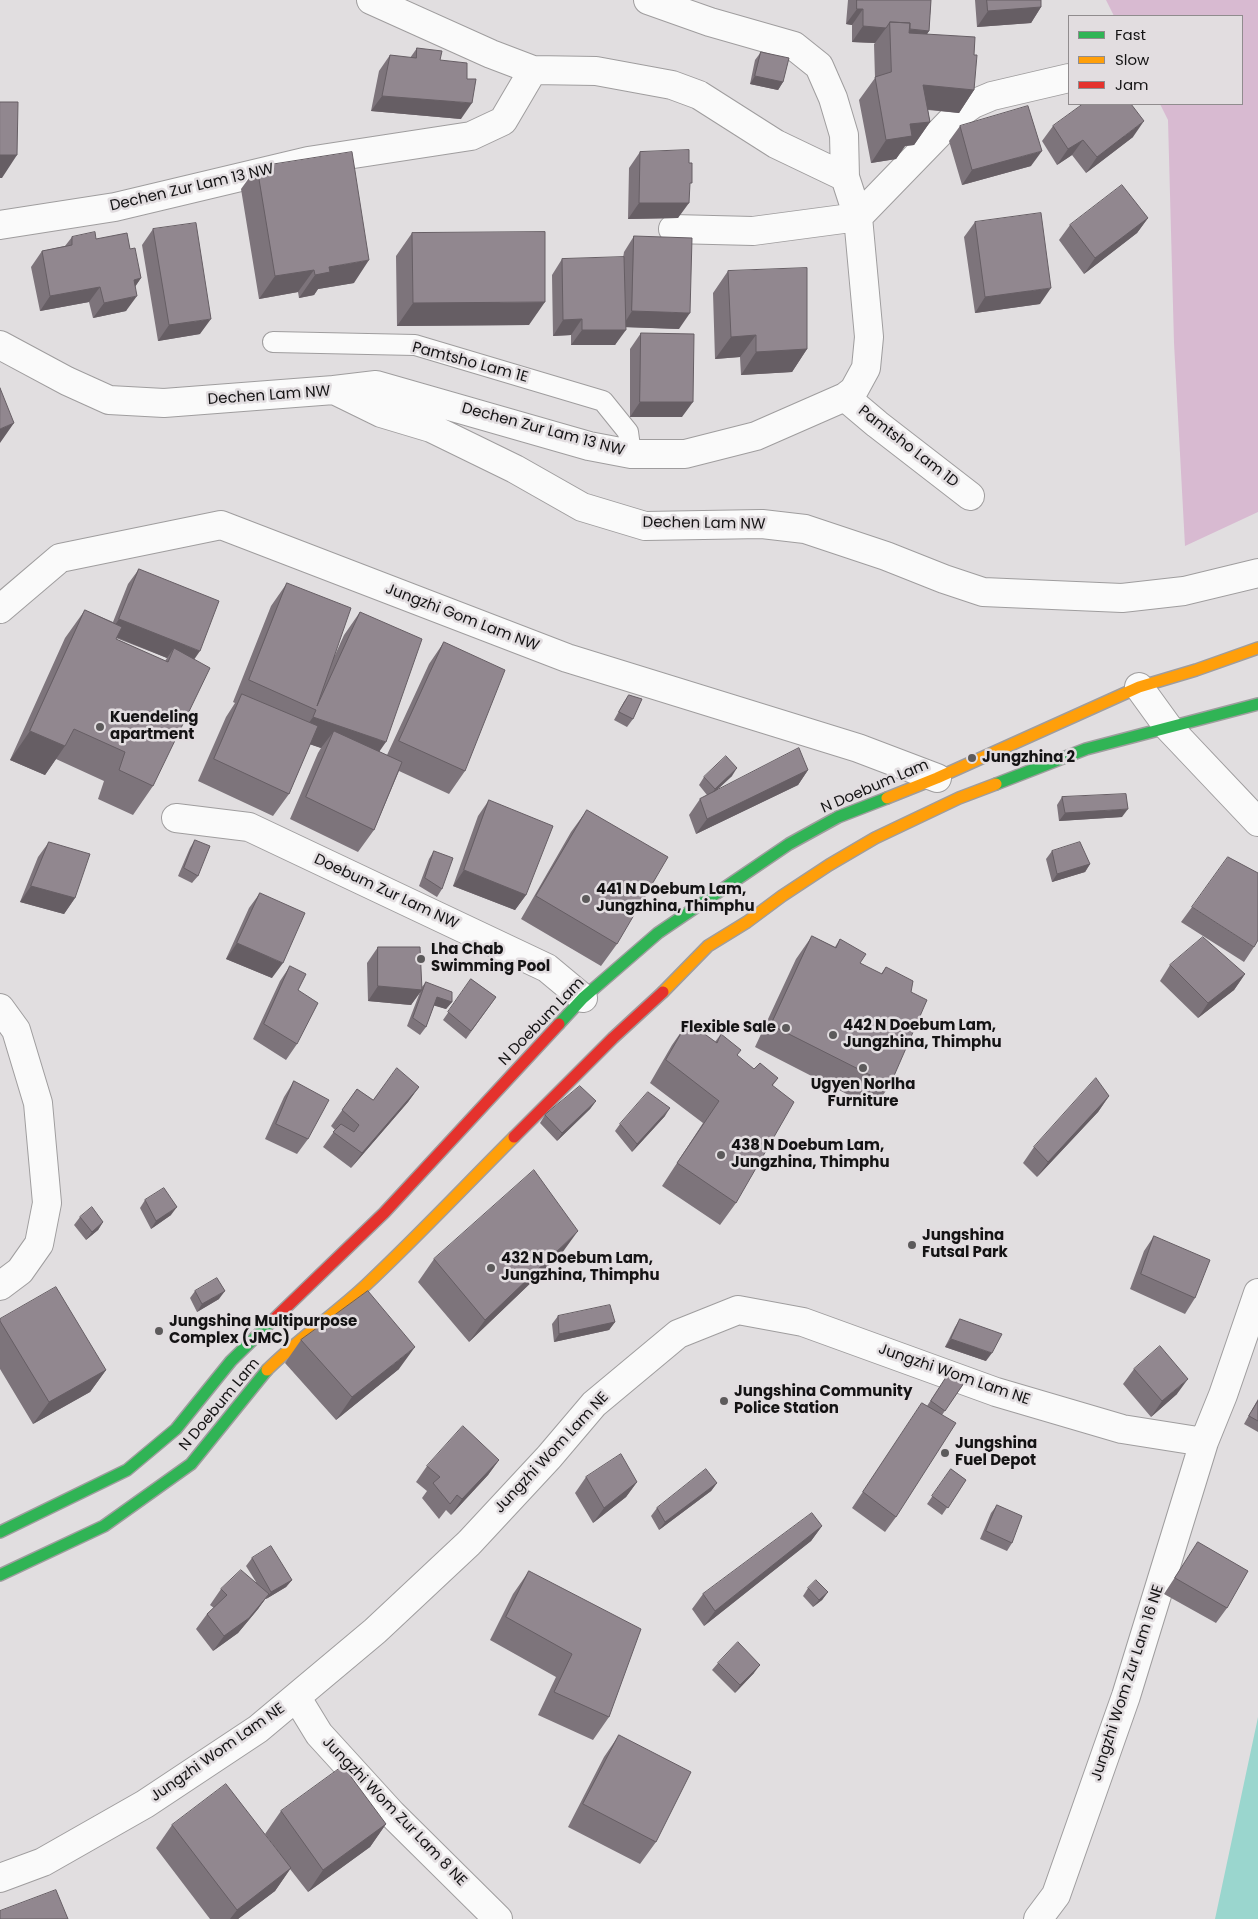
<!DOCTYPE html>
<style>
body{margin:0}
#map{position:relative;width:1258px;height:1919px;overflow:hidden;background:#e1dee0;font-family:Poppins,sans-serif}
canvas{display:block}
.legend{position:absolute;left:1068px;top:15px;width:175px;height:90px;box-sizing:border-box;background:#e2dde0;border:1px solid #908c8e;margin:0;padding:6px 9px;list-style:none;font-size:15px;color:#141314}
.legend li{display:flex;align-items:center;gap:10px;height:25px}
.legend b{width:25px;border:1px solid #908c8e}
</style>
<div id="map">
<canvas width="1258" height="1919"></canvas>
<ul class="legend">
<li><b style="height:6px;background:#30b455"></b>Fast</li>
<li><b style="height:6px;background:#ff9f0a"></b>Slow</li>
<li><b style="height:6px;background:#e5322d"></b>Jam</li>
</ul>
</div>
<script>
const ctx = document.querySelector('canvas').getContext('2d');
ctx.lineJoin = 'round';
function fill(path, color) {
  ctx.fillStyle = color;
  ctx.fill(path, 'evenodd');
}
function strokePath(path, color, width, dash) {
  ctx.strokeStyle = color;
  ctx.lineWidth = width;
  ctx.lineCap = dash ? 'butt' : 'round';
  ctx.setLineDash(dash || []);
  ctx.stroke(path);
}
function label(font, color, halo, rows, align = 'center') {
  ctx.font = font + ' Poppins,sans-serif';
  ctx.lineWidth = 5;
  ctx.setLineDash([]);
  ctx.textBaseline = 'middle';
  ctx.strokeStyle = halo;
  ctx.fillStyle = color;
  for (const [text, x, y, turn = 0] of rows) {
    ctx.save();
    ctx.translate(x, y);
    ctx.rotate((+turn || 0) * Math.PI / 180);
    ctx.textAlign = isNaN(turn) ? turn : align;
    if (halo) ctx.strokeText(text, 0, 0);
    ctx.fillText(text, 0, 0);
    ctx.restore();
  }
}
const green = new Path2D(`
 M1106 0H1258V512L1185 546 1174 343 1168 120 1160 104H1242V16H1114Z`);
const water = new Path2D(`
 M1258 1717V1919H1215L1257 1722Z`);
const lane = new Path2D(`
 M273 342 415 345 603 401 628 432 631 454`);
const street = new Path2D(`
 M533 70 596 71 672 85 699 95 776 144 845 177
 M0 225 115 207 308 161 471 136 503 121 533 70 491 54 371 0
 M673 229 753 231 858 217 956 116 973 104 992 96 1069 78
 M0 345 67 381 109 400 164 403 334 390 381 413 431 428 515 469 582 507 645 526 762 524 805 529 886 556 944 579 983 592 1122 598 1184 591 1258 573
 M334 390 376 385 589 446 631 454H685L756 436 845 397 854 390 866 368 869 337 858 217 845 177 844 135 833 98 819 66 794 46 710 22 648 0
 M845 397 877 424 970 496
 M0 609 60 558 221 525 567 658 858 748 937 778
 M1139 687 1168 727 1258 822
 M176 818 249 827 547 968 583 998
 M0 1008 16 1030 38 1103 47 1203 39 1244 20 1271 0 1286
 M297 1698 319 1734 392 1814 498 1919
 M0 1878 43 1862 145 1804 258 1729 375 1631 469 1543 549 1457 594 1404 678 1334 738 1310 803 1322 996 1392 1122 1429 1204 1442
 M1038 1919 1056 1895 1126 1696 1204 1442 1223 1395 1258 1293`);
const fast = new Path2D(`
 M996 784 1086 749 1258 704
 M559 1024 583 998 658 933 789 844 838 817 887 798
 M0 1532 127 1470 176 1429 231 1361 271 1322
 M0 1575 104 1526 191 1464 267 1370`);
const slow = new Path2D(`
 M887 798 937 778 1139 687 1196 670 1258 648
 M663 992 708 946 747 922 782 896 829 865 875 838 959 798 996 784
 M267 1370C298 1339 334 1315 366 1285 416 1238 464 1187 514 1137`);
const jam = new Path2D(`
 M514 1137 613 1038 663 992
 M271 1322 384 1213 559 1024`);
const wall = new Path2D(`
 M848 0H931L929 31 927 34 974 55V90L959 113 928 110 930 122 914 145 905 146 896 159 871 163 859 100 875 78 874 44 875 43 852 42V25L846 24Z
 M975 0H1041V7L1031 23 977 27Z
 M417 48 440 60 461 119 371 111 379 71 390 55 410 58Z
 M761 52 783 82 778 90 750 84 755 60Z
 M960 126 1031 166 962 185 949 141Z
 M1053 126 1133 137 1086 173 1072 155 1057 165 1042 141Z
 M640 152 689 163V186L678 218 628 219 629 168Z
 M257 167 354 283 318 289 314 295 299 298 298 292 259 299 241 189Z
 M1148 218 1137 233 1084 274 1059 240 1070 225Z
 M975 222 1040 304 975 313 964 237Z
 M153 229 200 334 158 341 142 245Z
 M412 233 529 325 397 326 396 256Z
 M634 236 679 329 626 327 615 345H571V335L553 336 552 275 562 259 623 258 624 252Z
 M72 237 96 239 130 249 141 278 135 286 126 311 93 318 89 302 40 311 31 267 42 251 65 246Z
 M728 271 807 349 792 372 741 375 740 357 715 359 713 293Z
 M641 333 682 417H630V349Z
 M139 569 194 659 153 786 133 815 98 799 104 781 56 759 45 775 10 760 65 638 85 610 113 622 128 584ZM116 639V638L167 658 165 661Z
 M287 583 335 655 344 635 360 612 380 752 387 755 429 664 444 642 465 771 449 794 399 771 374 830 358 852 290 819 318 753 321 748 310 744 289 794 273 816 198 781 226 717 235 703 233 702 271 606Z
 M629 695 633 719 627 727 614 720 624 702Z
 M808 770 798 785 696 834 689 815 700 799 707 795 699 785 704 777 732 776 716 791Z
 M1062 797 1122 817 1059 821 1057 805Z
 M489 800 526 895 515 910 453 886 478 816Z
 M587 810 617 944 601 966 521 919 571 832Z
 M195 840 198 876 192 883 178 876 190 848Z
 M49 842 75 898 64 914 20 902 38 857Z
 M434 851 442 889 437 897 419 886 429 859Z
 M1052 851 1090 864 1085 872 1052 882 1046 859Z
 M260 893 272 978 226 959 249 908Z
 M1192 907 1254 947 1244 962 1181 922Z
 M812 936 835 947 840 939 860 963 881 974 886 967 911 992 890 1085 874 1108 755 1047 796 959Z
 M378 947 421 988 426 982 452 1002 446 1009 434 1005 426 1027 420 1035 407 1026 420 992 411 1005 368 1001 367 963Z
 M1170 965 1245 974 1234 990 1198 1018 1160 981Z
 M290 966 298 990 297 1044 286 1060 253 1039 280 981Z
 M471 979 496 997 466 1039 443 1020Z
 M688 1022 715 1042 721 1034 737 1056 754 1069 778 1078 773 1085 736 1203 720 1225 662 1186 703 1123 650 1083 672 1045Z
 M294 1081 308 1139 297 1154 265 1139 284 1097Z
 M419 1087 408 1102 351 1168 323 1147 335 1130 331 1126 357 1089 373 1100Z
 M1109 1096 1098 1112 1037 1177 1023 1163 1034 1147Z
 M596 1101 590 1109 557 1141 540 1123 545 1115Z
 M665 1116 632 1152 615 1131 620 1124Z
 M145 1200 171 1215 151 1229 140 1208Z
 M80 1217 103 1222 98 1230 86 1240 74 1225Z
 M1154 1236 1195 1298 1185 1314 1130 1289 1144 1251Z
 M562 1253 469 1342 418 1282 434 1259Z
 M195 1291 219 1299 197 1312 190 1298Z
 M558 1316 615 1322 609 1330 554 1342 552 1324Z
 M0 1319 106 1370 90 1392 33 1424 0 1369Z
 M960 1319 986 1361 945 1347 955 1327Z
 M301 1340 399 1369 336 1420 285 1363Z
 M1134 1369 1177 1394 1151 1417 1123 1384Z
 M951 1370 966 1380 942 1415 896 1517 885 1532 852 1508 922 1403 927 1406Z
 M1258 1399V1432L1244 1424Z
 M499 1460 488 1475 451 1515 446 1510 439 1519 422 1498 427 1491 416 1482 427 1466Z
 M951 1469 966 1480 942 1515 927 1504Z
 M586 1477 637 1482 626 1497 593 1523 575 1493Z
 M717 1483 711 1491 659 1530 651 1516 657 1508Z
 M997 1505 1012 1543 1007 1551 980 1539 991 1513Z
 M822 1526 811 1541 704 1626 692 1609 703 1594Z
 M1198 1542 1227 1608 1216 1623 1164 1594Z
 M252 1558 292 1580 286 1587 266 1599H265L258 1609 238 1633 213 1651 196 1629 207 1614 214 1608 210 1605 221 1589 256 1582 246 1566Z
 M529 1571 609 1717 593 1740 538 1715 556 1677 490 1640 513 1594Z
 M808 1588 828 1592 822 1600 813 1607 803 1596Z
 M718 1663 754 1673 735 1693 712 1670Z
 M619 1735 656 1842 640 1864 568 1827 604 1757Z
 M281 1811 386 1824 370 1847 308 1892 290 1869 275 1891 238 1919H210L156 1848 172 1825 280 1854 265 1834Z`);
const shadedWall = new Path2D(`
 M1041 7 1031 23 977 27 988 11Z
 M857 9H863L852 25 846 24Z
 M863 26 886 28 875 43 852 42Z
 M890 28 929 31 919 46Z
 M755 76 783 82 778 90 750 84Z
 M923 85 974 90 959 113 907 107Z
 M382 96 472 103 461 119 371 111Z
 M1144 121 1133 137 1086 173 1097 157Z
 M930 122 914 145 905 146 896 159 871 163 886 140 910 124Z
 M1083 140 1072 155 1057 165 1068 149Z
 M1042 151 1031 166 962 185 972 170Z
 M0 155H17L2 178H0Z
 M639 203H689L678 218 628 219Z
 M1148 218 1137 233 1084 274 1095 258Z
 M369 260 354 283 318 289 314 295 299 298 315 275 329 267Z
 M314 270 298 292 259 299 275 276Z
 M141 278 131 293 134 280Z
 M100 287 89 302 40 311 50 296Z
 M1051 288 1040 304 975 313 985 297Z
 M137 296 126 311 93 318 104 303Z
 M545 302 529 325 397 326 413 303Z
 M632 311 690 313 679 329 622 327Z
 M211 319 200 334 158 341 169 325Z
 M582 319 571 335 553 336 563 320Z
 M582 330H626L615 345H571Z
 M756 335 740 357 715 359 731 337Z
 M807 349 792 372 741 375 756 352Z
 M640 402H693L682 417H630Z
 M14 423 0 443V429Z
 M119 619 200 651 189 667 174 648 167 658 109 634Z
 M313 717 386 742 370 765 334 731 321 748 297 740Z
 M30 731 65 746 45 775 10 760Z
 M737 768 732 776 709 797 715 789Z
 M808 770 798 785 696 834 707 819Z
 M1128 809 1122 817 1059 821 1065 813Z
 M1090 864 1085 872 1052 882 1057 874Z
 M464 870 526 895 515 910 453 886Z
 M31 886 75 898 64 914 20 902Z
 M237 943 283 963 272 978 226 959Z
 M1245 974 1234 990 1198 1018 1208 1003Z
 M378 986 422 990 411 1005 368 1001Z
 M437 997 452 1002 446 1009 432 1005Z
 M419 1087 408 1102 351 1168 362 1153Z
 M1109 1096 1098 1112 1037 1177 1048 1162Z
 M596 1101 590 1109 557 1141 562 1133Z
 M670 1108 665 1116 632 1152 637 1144Z
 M177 1207 171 1215 151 1229 156 1221Z
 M103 1222 98 1230 86 1240 92 1232Z
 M578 1231 562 1253 469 1342 485 1320Z
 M225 1291 219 1299 197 1312 202 1304Z
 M615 1322 609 1330 554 1342 559 1334Z
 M951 1339 992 1353 986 1361 945 1347Z
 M415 1347 399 1369 336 1420 352 1397Z
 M106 1370 90 1392 33 1424 49 1402Z
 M1188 1379 1177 1394 1151 1417 1162 1401Z
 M499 1460 488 1475 451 1515 462 1499Z
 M637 1482 626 1497 593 1523 604 1508Z
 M717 1483 711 1491 659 1530 665 1522Z
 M822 1526 811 1541 704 1626 715 1611Z
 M292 1580 286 1587 266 1599 271 1592Z
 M828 1592 822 1600 813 1607 819 1600Z
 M269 1594 258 1609 238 1633 213 1651 224 1636Z
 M760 1665 754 1673 735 1693 740 1685Z
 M386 1824 370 1847 308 1892 323 1870Z
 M291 1868 275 1891 238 1919H230L237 1910Z`);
const building = new Path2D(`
 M857 0H931L929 31 910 29V23L890 22 886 28 863 26V9H857Z
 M987 0H1041V7L988 11Z
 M890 22 910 23 909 33 975 37 974 55H977L974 90 923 85 930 122 910 124 912 136 886 140 875 77 891 72Z
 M417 48 442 51 440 60 467 63V79H476L472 103 382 96 390 55 416 58Z
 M761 52 789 58 783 82 755 76Z
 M0 102H18L17 155H0Z
 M1083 104H1131L1144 121 1097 157 1083 140 1068 149 1053 126Z
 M1028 106 1042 151 972 170 960 126Z
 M689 150V163H692V183H690L689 203H639L640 152Z
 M352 152 369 260 329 267 330 272 315 275 314 270 275 276 257 167Z
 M1122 185 1148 218 1095 258 1070 225Z
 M1041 213 1051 288 985 297 975 222Z
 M196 223 211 319 169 325 153 229Z
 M95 232 96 239 127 233 130 249 135 248 141 278 134 280 137 296 104 303 100 287 50 296 42 251 72 245V237Z
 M545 232V302L413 303 412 233Z
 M634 236 692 238 690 313 632 311Z
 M624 257 626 330H582V319L563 320 562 259Z
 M807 268V349L756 352V335L731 337 728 271Z
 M641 333 694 334 693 402H640Z
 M0 388 14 423 0 429Z
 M139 569 219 601 200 651 119 619Z
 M287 583 351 608 317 706 360 612 422 639 386 742 313 717 316 710 249 680Z
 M85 610 122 627 116 639 168 662 174 648 210 668 153 786 119 770 125 752 74 729 65 746 30 731Z
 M444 642 505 670 465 771 399 741Z
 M242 694 318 726 289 794 214 759Z
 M629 695 642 699 633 719 619 712Z
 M334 731 402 762 374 830 306 797Z
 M799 748 808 770 707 819 700 799Z
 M726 756 737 768 715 789 704 777Z
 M1126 794 1128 809 1065 813 1062 797Z
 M489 800 553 826 526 895 464 870Z
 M587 810 668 857 617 944 536 896Z
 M195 840 210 846 198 876 184 868Z
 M49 842 90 854 75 898 31 886Z
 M1080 842 1090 864 1057 874 1052 851Z
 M434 851 453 858 442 889 425 878Z
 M1228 857 1258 873V940L1254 947 1192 907Z
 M260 893 305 913 283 963 237 943Z
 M812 936 836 948 840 939 866 954 860 963 882 974 886 967 913 981 911 992 927 1000 890 1085 771 1025Z
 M1203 937 1245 974 1208 1003 1170 965Z
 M378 947H420L422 990 378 986Z
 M290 966 306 974 298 990 318 1003 297 1044 264 1024Z
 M471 979 496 997 471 1031 448 1012Z
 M426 982 452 992V1002L437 997 426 1027 413 1018Z
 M688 1022 717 1043 721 1034 741 1050 737 1055 754 1069 760 1063 778 1078 772 1085 794 1102 736 1203 677 1163 719 1101 666 1060Z
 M397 1068 419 1087 362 1153 333 1132 341 1124 354 1132 359 1125 342 1110 357 1089 373 1100Z
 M1096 1078 1109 1096 1048 1162 1034 1147Z
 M294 1081 329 1100 308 1139 276 1124Z
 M580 1086 596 1101 562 1133 545 1115Z
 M648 1092 670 1108 637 1144 620 1124Z
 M534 1170 578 1231 485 1320 434 1259Z
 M164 1188 177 1207 156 1221 145 1200Z
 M92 1207 103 1222 92 1232 80 1217Z
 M1154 1236 1210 1260 1195 1298 1141 1274Z
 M217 1278 225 1291 202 1304 195 1291Z
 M56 1287 106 1370 49 1402 0 1321V1319Z
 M368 1291 415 1347 352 1397 301 1340Z
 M610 1305 615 1322 559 1334 558 1316Z
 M960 1319 1002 1334 992 1353 951 1339Z
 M1160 1346 1188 1379 1162 1401 1134 1369Z
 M951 1370 966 1380 945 1411 931 1401Z
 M1258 1401V1421L1249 1416Z
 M922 1403 956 1423 896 1517 863 1492Z
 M463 1426 499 1460 462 1499 457 1495 450 1504 433 1483 440 1477 427 1466Z
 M621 1454 637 1482 604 1508 586 1477Z
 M706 1469 717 1483 665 1522 657 1508Z
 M951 1469 966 1480 948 1508 932 1496Z
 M997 1505 1022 1516 1012 1543 986 1531Z
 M812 1513 822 1526 715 1611 703 1594Z
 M1198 1542 1248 1571 1227 1608 1175 1578Z
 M271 1546 292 1580 271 1592 252 1558Z
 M241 1570 269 1594 249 1618 224 1636 207 1614 227 1595 221 1589Z
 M529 1571 641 1629 609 1717 554 1692 572 1654 506 1617Z
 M816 1580 828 1592 819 1600 808 1588Z
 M738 1642 760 1665 740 1685 718 1663Z
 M619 1735 691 1772 656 1842 583 1804Z
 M343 1766 386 1824 323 1870 281 1811Z
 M226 1784 291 1868 237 1910 172 1825Z
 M56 1890 68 1919H0V1911Z`);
const markers = [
 [100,727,5,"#5c5a5b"],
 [972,758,5,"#5c5a5b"],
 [586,899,5,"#5c5a5b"],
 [421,959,5,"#5c5a5b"],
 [786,1028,5,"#5c5a5b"],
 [833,1035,5,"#5c5a5b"],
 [863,1068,5,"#5c5a5b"],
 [721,1155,5,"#5c5a5b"],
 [912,1245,5,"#5c5a5b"],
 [491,1268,5,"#5c5a5b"],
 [159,1331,5,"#5c5a5b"],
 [724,1401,5,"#5c5a5b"],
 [945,1453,5,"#5c5a5b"]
];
const streetNames = [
 ["Dechen Zur Lam 13 NW",192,188,-13],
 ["Pamtsho Lam 1E",470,363,15],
 ["Dechen Lam NW",269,396,-4],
 ["Dechen Zur Lam 13 NW",543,430,15],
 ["Pamtsho Lam 1D",908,447,38],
 ["Dechen Lam NW",704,524,1],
 ["Jungzhi Gom Lam NW",462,618,21],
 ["N Doebum Lam",875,787,-23],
 ["Doebum Zur Lam NW",386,892,25],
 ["N Doebum Lam",542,1022,-46],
 ["Jungzhi Wom Lam NE",954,1375,19],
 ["N Doebum Lam",220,1405,-50],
 ["Jungzhi Wom Lam NE",552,1453,-47],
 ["Jungzhi Wom Zur Lam 16 NE",1128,1683,-72],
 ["Jungzhi Wom Lam NE",218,1753,-35],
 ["Jungzhi Wom Zur Lam 8 NE",394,1812,46]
];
const poiNames = [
 ["Kuendeling",110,718],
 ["apartment",110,735],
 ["Jungzhina 2",982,758],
 ["441 N Doebum Lam,",596,890],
 ["Jungzhina, Thimphu",596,907],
 ["Lha Chab",431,950],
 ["Swimming Pool",431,967],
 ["442 N Doebum Lam,",843,1026],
 ["Jungzhina, Thimphu",843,1043],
 ["Flexible Sale",776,1028,"right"],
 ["Ugyen Norlha",863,1085,"center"],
 ["Furniture",863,1102,"center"],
 ["438 N Doebum Lam,",731,1146],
 ["Jungzhina, Thimphu",731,1163],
 ["Jungshina",922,1236],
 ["Futsal Park",922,1253],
 ["432 N Doebum Lam,",501,1259],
 ["Jungzhina, Thimphu",501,1276],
 ["Jungshina Multipurpose",169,1322],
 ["Complex (JMC)",169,1339],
 ["Jungshina Community",734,1392],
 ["Police Station",734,1409],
 ["Jungshina",955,1444],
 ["Fuel Depot",955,1461]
];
fill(green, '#d8bad1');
fill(water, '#9ad6ce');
strokePath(lane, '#9f9d9e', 22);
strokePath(street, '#9f9d9e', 30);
strokePath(fast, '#9f9d9e', 14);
strokePath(slow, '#9f9d9e', 14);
strokePath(jam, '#9f9d9e', 14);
strokePath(lane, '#fafafa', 20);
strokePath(street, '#fafafa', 28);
strokePath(fast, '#30b455', 11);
strokePath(slow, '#ff9f0a', 11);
strokePath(jam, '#e5322d', 11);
fill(wall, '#7d747b');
fill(shadedWall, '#665e64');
fill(building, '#91878f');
strokePath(building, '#665e64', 1);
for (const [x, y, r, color] of markers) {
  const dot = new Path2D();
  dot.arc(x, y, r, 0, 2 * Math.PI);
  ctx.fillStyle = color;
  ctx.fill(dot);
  strokePath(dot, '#e2dde0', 2);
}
label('15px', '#141314', '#e2dde0', streetNames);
label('bold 15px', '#141314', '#e2dde0', poiNames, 'left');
</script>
